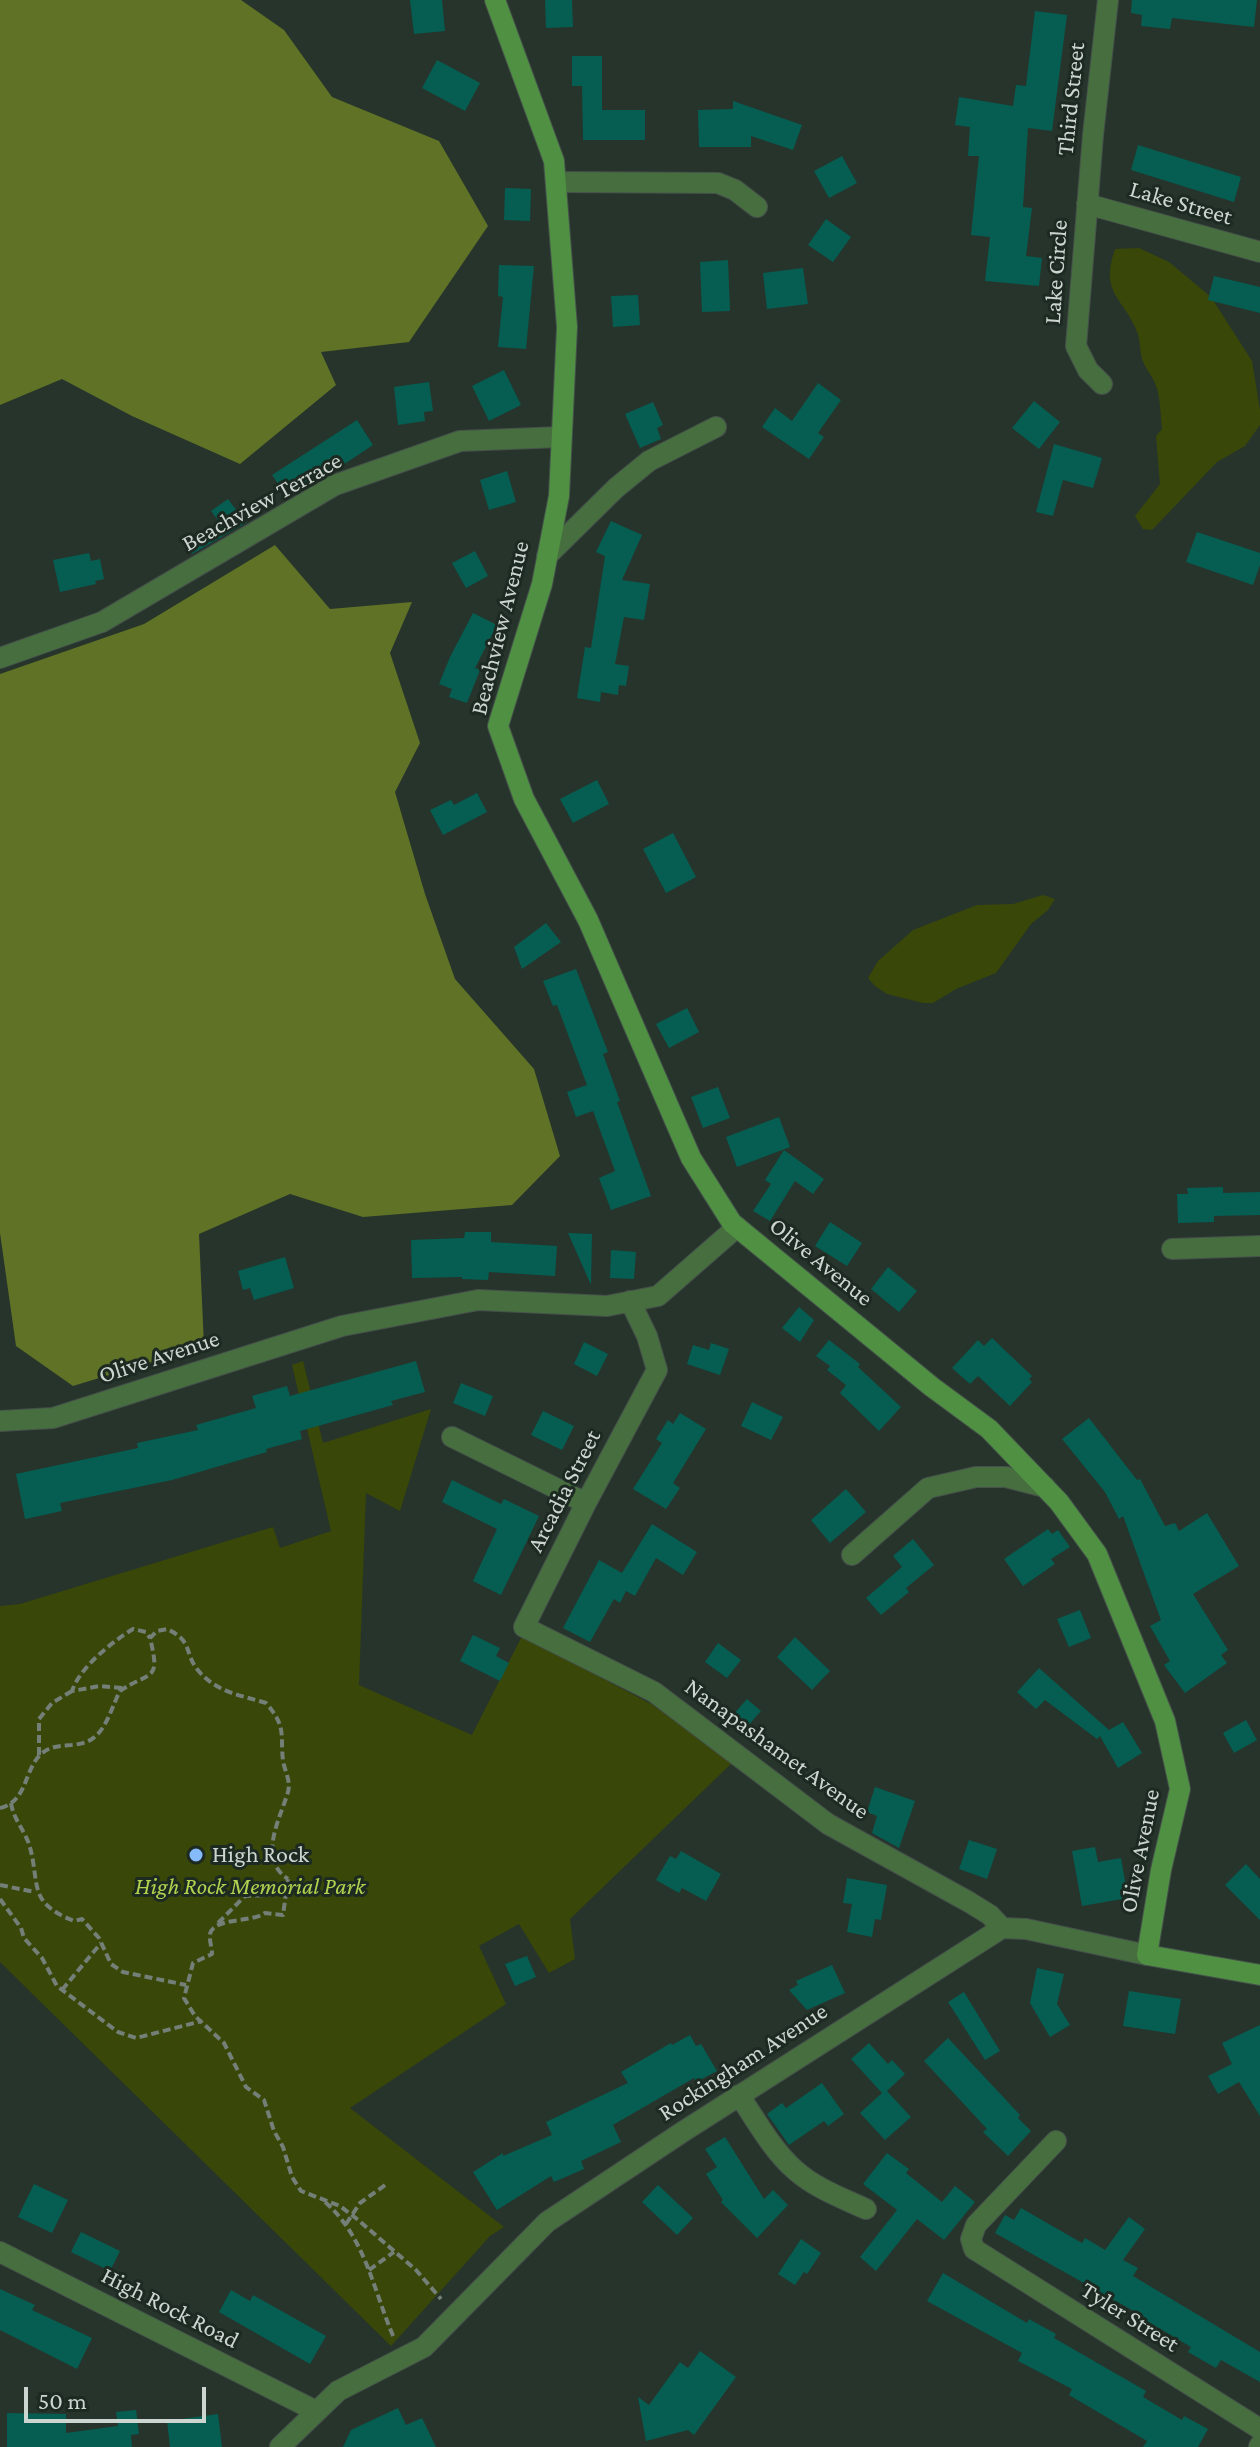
<!DOCTYPE html>
<style>
body{margin:0}
#map{position:relative;width:1260px;height:2447px;overflow:hidden;background:#27342c;font-family:"Crimson Pro",serif}
canvas{display:block}
.scale{position:absolute;left:24px;top:2387px;width:182px;height:36px;box-sizing:border-box;border:4px solid #cdd5d0;border-top:0;padding-left:10px;font-size:24px;line-height:28px;white-space:nowrap;color:#cdd5d0;-webkit-text-stroke:6px #1d2a22;paint-order:stroke}
</style>
<div id="map">
<canvas width="1260" height="2447"></canvas>
<div class="scale">50 m</div>
</div>
<script>
const ctx = document.querySelector('canvas').getContext('2d');
ctx.lineJoin = 'round';
function fill(path, color) {
  ctx.fillStyle = color;
  ctx.fill(path, 'evenodd');
}
function strokePath(path, color, width, dash) {
  ctx.strokeStyle = color;
  ctx.lineWidth = width;
  ctx.lineCap = dash ? 'butt' : 'round';
  ctx.setLineDash(dash || []);
  ctx.stroke(path);
}
function label(font, color, halo, rows, align = 'center') {
  ctx.font = font + ' "Crimson Pro",serif';
  ctx.lineWidth = 6;
  ctx.setLineDash([]);
  ctx.textBaseline = 'middle';
  ctx.strokeStyle = halo;
  ctx.fillStyle = color;
  for (const [text, x, y, turn = 0] of rows) {
    ctx.save();
    ctx.translate(x, y);
    ctx.rotate((+turn || 0) * Math.PI / 180);
    ctx.textAlign = isNaN(turn) ? turn : align;
    if (halo) ctx.strokeText(text, 0, 0);
    ctx.fillText(text, 0, 0);
    ctx.restore();
  }
}
const green = new Path2D(`
 M1139 248 1169 262 1211 297 1252 361 1260 410V425L1245 446 1217 462 1152 530 1143 529 1135 516 1160 484 1156 436 1162 429C1161 419 1160 394 1156 386 1153 376 1145 369 1142 359 1140 351 1140 342 1138 334 1125 298 1099 295 1115 249Z
 M1043 895 1055 899 1048 910 1031 924 996 973 956 989 933 1003H923L887 994 875 986 868 978 878 961 913 930 977 905 1013 904Z
 M303 1361 323 1443 431 1409 400 1511 366 1493 359 1685 472 1735 522 1636 653 1705 733 1762 570 1919 575 1959 549 1973 519 1924 479 1946 506 2004 350 2108 504 2227 490 2236 391 2346 0 1962V1606L20 1604 273 1527 280 1548 331 1531 292 1365Z`);
const forest = new Path2D(`
 M0 0H241L284 30 332 97 439 141 488 226 409 342 321 352 336 385 240 464 132 416 62 379 0 405Z
 M275 545 330 609 412 602 390 653 420 743 395 792 425 894 455 979 534 1069 560 1156 512 1205 363 1217 290 1194 199 1234 204 1346 73 1386 16 1346 0 1233V674L144 624Z`);
const building = new Path2D(`
 M410 0H442L445 31 414 34Z
 M545 0H572L573 27 546 28Z
 M1132 0H1257L1254 27 1172 18 1170 29 1141 26 1142 15 1131 13Z
 M1035 11 1067 15 1052 131 1028 128 1023 207 1032 208 1026 256 1042 258 1039 286 985 281 990 237 971 235 979 156H968L970 127 955 125 959 97 1013 106 1016 85 1026 86Z
 M572 56H602V110H645V140H583L582 86H572Z
 M437 60 480 83 465 111 422 88Z
 M733 101 802 125 793 150 751 136V147H699L698 110 733 109Z
 M1138 145 1241 177 1234 202 1131 170Z
 M842 156 857 183 829 198 814 171Z
 M505 188 531 189 530 221 504 220Z
 M826 219 851 237 833 262 808 245Z
 M728 260 730 311 702 312 700 262Z
 M499 265 534 266 526 349 498 347 503 297 498 296Z
 M803 268 808 304 767 309 763 273Z
 M1214 276 1260 287V313L1208 300Z
 M638 295 640 325 613 327 611 296Z
 M504 370 521 405 489 421 472 386Z
 M429 382 433 411 424 412 425 421 398 425 394 387Z
 M818 383 841 400 818 433 824 437 809 459 762 427 775 408 792 421Z
 M1034 401 1060 422 1039 449 1012 428Z
 M653 402 663 425 657 428 661 439 640 448 625 414Z
 M357 420 373 445 331 473 287 497 272 475Z
 M1054 444 1102 458 1093 488 1063 480 1053 516 1036 512Z
 M507 471 516 502 489 510 480 480Z
 M228 499 246 523 192 554 188 549 221 524 211 511Z
 M611 521 642 535 622 580 650 584 644 620 624 617 615 664 629 666 626 686 619 685 618 695 601 692 600 702 577 698 585 647 591 648 605 556 596 552Z
 M1197 532 1260 553V565L1253 585 1186 562Z
 M475 551 488 576 466 588 452 563Z
 M89 553 91 561 100 559 104 579 95 581 96 584 60 592 53 560Z
 M473 613 497 625 475 668 480 670 467 703 449 697 452 689 439 684 450 657Z
 M597 780 609 804 573 823 560 799Z
 M477 793 487 812 443 835 430 810 451 800 454 805Z
 M673 833 696 877 666 893 643 849Z
 M546 923 561 942 522 969 514 947Z
 M576 969 608 1052 603 1054 620 1101 617 1102 651 1196 611 1210 599 1178 615 1171 593 1111 576 1117 567 1092 587 1085 557 1005 553 1006 543 981Z
 M687 1008 699 1032 669 1048 656 1024Z
 M718 1087 730 1118 703 1128 691 1097Z
 M779 1117 790 1147 737 1167 726 1137Z
 M784 1150 824 1179 813 1194 795 1181 770 1221 753 1211 771 1184 765 1180Z
 M1223 1187V1193L1260 1192V1215L1214 1216V1222L1178 1223 1177 1194H1188L1187 1188Z
 M830 1222 862 1243 847 1266 815 1246Z
 M465 1232H491V1242L557 1246 555 1276 489 1272 488 1280 462 1279V1277L412 1278 411 1240 464 1238Z
 M568 1233 592 1234 591 1285Z
 M611 1250 636 1252 634 1279 610 1278Z
 M285 1257 294 1288 254 1300 250 1288 243 1290 238 1271Z
 M888 1267 917 1291 899 1312 871 1289Z
 M799 1307 814 1320 800 1342 782 1328Z
 M992 1338 1032 1376 1029 1379 1032 1382 1010 1406 978 1376 970 1384 952 1368 978 1340 984 1346Z
 M829 1340 860 1364 858 1367 901 1407 879 1431 840 1393 846 1385 827 1370 830 1366 816 1356Z
 M584 1342 608 1354 597 1376 574 1364Z
 M711 1343 729 1349 720 1375 687 1364 693 1345 709 1350Z
 M416 1361 425 1392 391 1401 393 1405 300 1431 302 1439 266 1449 267 1452 172 1480 60 1503 62 1511 25 1519 16 1474 138 1448 137 1443 198 1430 196 1425 256 1408 252 1396 287 1386 290 1396Z
 M461 1383 493 1396 485 1416 453 1403Z
 M752 1402 783 1417 771 1440 741 1426Z
 M543 1411 574 1426 562 1450 531 1435Z
 M680 1413 706 1429 673 1483 680 1488 666 1509 633 1489 662 1443 656 1439 668 1420 673 1424Z
 M1089 1418 1137 1480 1140 1479 1165 1526 1175 1523 1179 1531 1207 1513 1239 1566 1193 1594 1228 1650 1221 1655 1227 1663 1185 1693 1164 1665 1170 1661 1150 1626 1161 1620 1123 1516 1119 1519 1105 1492 1062 1439Z
 M452 1480 501 1504 504 1499 539 1516 501 1595 473 1581 497 1529 442 1502Z
 M846 1489 866 1512 830 1543 811 1520Z
 M652 1524 697 1552 683 1575 656 1558 635 1596 626 1591 620 1603 614 1599 590 1642 563 1628 599 1560 622 1573Z
 M1048 1529 1052 1534 1058 1530 1070 1547 1051 1559 1055 1564 1023 1586 1004 1559Z
 M913 1539 934 1565 906 1588 909 1592 881 1615 866 1598 902 1567 893 1556Z
 M1080 1610 1091 1638 1069 1647 1057 1619Z
 M473 1635 500 1648 496 1656 509 1663 500 1681 460 1661Z
 M795 1637 830 1671 812 1690 777 1657Z
 M718 1643 741 1660 727 1678 705 1662Z
 M1039 1668 1109 1730 1123 1722 1142 1753 1118 1768 1100 1736 1097 1739 1045 1700 1036 1709 1017 1692Z
 M747 1699 761 1711 746 1728 732 1716Z
 M1246 1720 1257 1740 1234 1753 1223 1733Z
 M875 1787 915 1801 899 1848 872 1833 877 1816 867 1812Z
 M969 1840 997 1849 987 1879 959 1869Z
 M1095 1847 1098 1862 1121 1858 1128 1898 1082 1906 1072 1851Z
 M681 1851 721 1874 706 1901 682 1888 679 1893 656 1880 670 1856 676 1859Z
 M1246 1864 1260 1879V1920L1225 1885Z
 M847 1878 887 1885 881 1920 875 1919 872 1937 847 1932 852 1904 843 1903Z
 M527 1956 536 1977 515 1986 505 1964Z
 M832 1965 845 1993 807 2010 789 1990 798 1985 796 1981Z
 M1037 1968 1064 1974 1057 2004 1070 2025 1050 2037 1030 2003Z
 M1129 1991 1181 1999 1175 2034 1123 2026Z
 M964 1992 1000 2051 985 2060 948 2002Z
 M1260 2025V2116L1239 2082 1218 2094 1208 2076 1232 2064 1222 2043Z
 M690 2035 696 2046 701 2044 717 2071 696 2082 694 2078 613 2125 621 2142 581 2161 584 2169 554 2182 551 2176 497 2210 473 2172 503 2153V2156L552 2135 546 2122 628 2083 621 2072 671 2043 672 2045Z
 M948 2038 1020 2115 1018 2118 1031 2131 1008 2156 983 2132 987 2129 924 2061Z
 M869 2043 888 2064 892 2060 905 2074 887 2091 911 2117 885 2140 860 2113 882 2093 851 2059Z
 M822 2083 844 2114 828 2126 824 2121 789 2145 767 2114 782 2103 786 2108Z
 M725 2137 764 2199 773 2190 788 2205 757 2238 721 2202 723 2200 706 2174 717 2167 705 2149Z
 M887 2153 909 2169 906 2173 942 2202 955 2186 975 2202 944 2240 917 2219 876 2271 860 2257 897 2210 863 2184Z
 M34 2184 68 2200 52 2233 18 2217Z
 M658 2185 693 2218 677 2235 642 2202Z
 M1021 2208 1082 2243 1085 2238 1105 2250 1129 2217 1145 2229 1123 2260 1138 2268 1133 2276 1260 2352V2382L1221 2360 1216 2368 1188 2352 1191 2347 1145 2320 1146 2318 995 2233 1005 2215 1014 2220Z
 M81 2232 120 2251 110 2271 71 2252Z
 M801 2239 821 2253 807 2274 804 2272 795 2285 778 2274Z
 M943 2273 1027 2323 1029 2319 1056 2334 1054 2338 1146 2391 1143 2397 1182 2420 1184 2416 1208 2429 1198 2447H1143L1147 2441 1069 2395 1072 2389 1018 2361 1022 2353 927 2301Z
 M0 2289 35 2305 32 2310 92 2338 77 2369 0 2330Z
 M231 2290 250 2301 253 2295 326 2336 310 2364 219 2312Z
 M700 2351 736 2377 694 2435 688 2430 646 2441 638 2397 649 2405 680 2362 688 2368Z
 M398 2408 406 2425 422 2418 436 2447H343L351 2430Z
 M136 2410 139 2434 131 2435 132 2447H7V2413L66 2414V2433L118 2426 116 2412Z
 M218 2414 222 2447H170L167 2421Z`);
const path = new Path2D(`
 M122 1688 100 1686 72 1691C80 1667 112 1642 133 1629L146 1632 150 1638
 M39 1755V1719L52 1703 72 1691
 M11 1803C13 1818 24 1830 29 1844 41 1884 26 1902 74 1921L82 1919 99 1938 111 1964 123 1972 186 1985
 M0 1808C27 1802 24 1771 40 1755 55 1740 75 1750 92 1739 107 1729 112 1706 120 1691 151 1670 161 1683 150 1638L157 1631 167 1629C193 1641 184 1652 197 1669 215 1692 240 1695 266 1703 287 1727 280 1734 283 1761 285 1772 291 1781 288 1792 280 1819 257 1859 288 1879
 M288 1879 283 1915 265 1913C251 1923 214 1917 210 1934 209 1940 212 1948 212 1954L193 1963 184 1998 195 2016 224 2043 246 2087 264 2100 274 2131 283 2147 292 2177 301 2191 340 2206 357 2219 416 2270 441 2299
 M0 1885 35 1892
 M0 1899 21 1928 24 1938 42 1958 57 1986 118 2032 136 2038 202 2021
 M218 1923 245 1896 268 1895 286 1881
 M62 1990 101 1943
 M325 2202C366 2238 373 2290 394 2338
 M346 2224 360 2203 388 2183
 M369 2270 394 2252`);
const street = new Path2D(`
 M558 182 718 183 735 190 757 207
 M1087 204 1260 252
 M1102 384 1088 370 1076 346 1093 135 1108 0
 M547 556 616 488 649 461 716 427
 M0 658 102 622 335 485 460 441 561 437
 M1172 1249 1260 1246
 M630 1301 647 1336 657 1370 586 1503 524 1627 654 1692 828 1824 969 1902 990 1915 1002 1928
 M0 1421 53 1418 342 1326 478 1300 607 1306 658 1296 737 1227
 M452 1437 586 1503
 M852 1555 928 1488 976 1477H1006L1045 1487
 M739 2095C756 2120 772 2150 795 2170 815 2188 842 2198 866 2209
 M1056 2141 976 2225 971 2239 974 2249 1260 2429
 M0 2252 316 2411
 M280 2447 338 2391 424 2347 547 2222 684 2131 1002 1928 1026 1929 1147 1955
 M1259 2447 1260 2445`);
const secondary = new Path2D(`
 M495 0 554 161 567 327 559 496 542 584 498 726 524 799 588 920 691 1158 732 1223 932 1387 989 1429 1059 1502 1097 1554 1165 1721 1180 1789 1161 1870 1147 1955 1260 1975`);
const markers = [
 [196,1855,8,"#85bbfb"]
];
const streetNames = [
 ["Third Street",1071,99,-84],
 ["Lake Street",1181,203,16],
 ["Lake Circle",1056,272,-86],
 ["Beachview Terrace",262,502,-29],
 ["Beachview Avenue",500,628,-76],
 ["Olive Avenue",821,1262,39],
 ["Olive Avenue",159,1357,-18],
 ["Arcadia Street",564,1491,-63],
 ["Nanapashamet Avenue",777,1749,36],
 ["Olive Avenue",1140,1851,-79],
 ["Rockingham Avenue",743,2062,-33],
 ["High Rock Road",170,2308,27],
 ["Tyler Street",1130,2317,32]
];
const poiNames = [
 ["High Rock",212,1855]
];
const parkNames = [
 ["High Rock Memorial Park",250,1887]
];
fill(green, '#394708');
fill(forest, '#5f7226');
fill(building, '#055e51');
strokePath(street, '#45514a', 22);
strokePath(secondary, '#45514a', 22);
strokePath(path, '#747f78', 4, [8, 4]);
strokePath(street, '#466e3f', 20);
strokePath(secondary, '#4f9043', 20);
for (const [x, y, r, color] of markers) {
  const dot = new Path2D();
  dot.arc(x, y, r, 0, 2 * Math.PI);
  ctx.fillStyle = color;
  ctx.fill(dot);
  strokePath(dot, '#1d2a22', 3);
}
label('24px', '#cdd5d0', '#1d2a22', streetNames);
label('24px', '#cdd5d0', '#1d2a22', poiNames, 'left');
label('italic 24px', '#b1d24f', '#1d2a22', parkNames);
</script>
